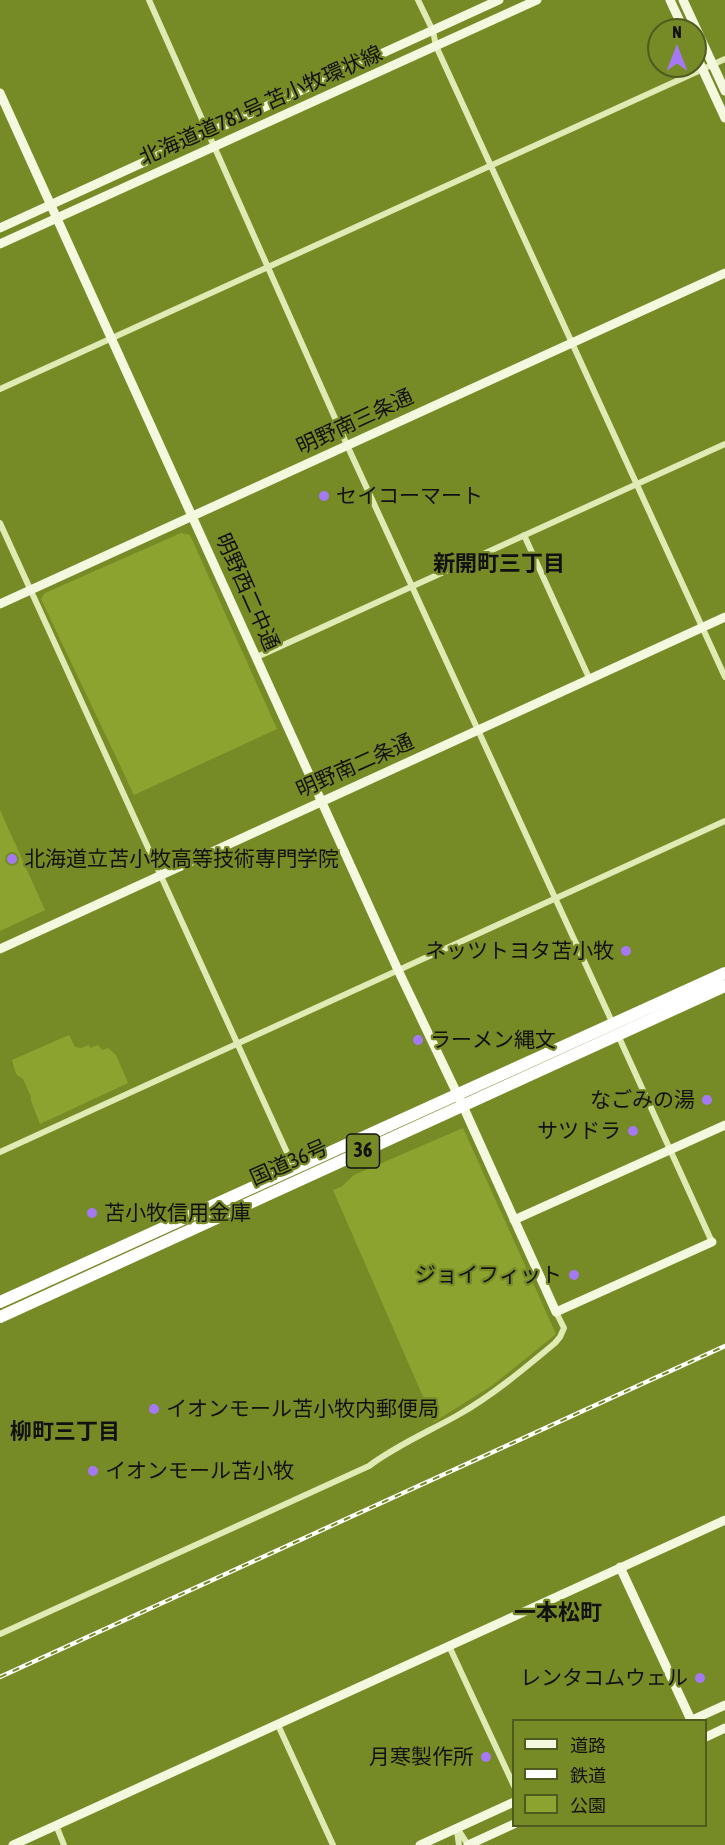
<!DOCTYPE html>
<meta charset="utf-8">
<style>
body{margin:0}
#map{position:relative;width:725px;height:1845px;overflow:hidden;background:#768b26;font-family:"Asap Condensed","Noto Sans JP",sans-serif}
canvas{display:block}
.legend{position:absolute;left:512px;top:1719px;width:195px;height:108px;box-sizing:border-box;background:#768b26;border:2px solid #4e5a1e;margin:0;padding:8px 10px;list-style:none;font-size:18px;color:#111}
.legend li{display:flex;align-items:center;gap:12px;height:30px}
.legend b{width:30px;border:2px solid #4e5a1e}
.north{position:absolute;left:647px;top:18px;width:60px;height:60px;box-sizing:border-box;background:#768b26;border:2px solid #4e5a1e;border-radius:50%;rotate:0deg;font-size:16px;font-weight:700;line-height:24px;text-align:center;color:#111}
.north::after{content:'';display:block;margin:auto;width:21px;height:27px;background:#a579f3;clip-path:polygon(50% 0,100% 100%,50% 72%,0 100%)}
</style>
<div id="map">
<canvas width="725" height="1845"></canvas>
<ul class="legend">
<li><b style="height:8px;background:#f3f8df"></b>道路</li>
<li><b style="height:8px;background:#fff"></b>鉄道</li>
<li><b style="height:16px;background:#8ca330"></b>公園</li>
</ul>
<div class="north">N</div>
</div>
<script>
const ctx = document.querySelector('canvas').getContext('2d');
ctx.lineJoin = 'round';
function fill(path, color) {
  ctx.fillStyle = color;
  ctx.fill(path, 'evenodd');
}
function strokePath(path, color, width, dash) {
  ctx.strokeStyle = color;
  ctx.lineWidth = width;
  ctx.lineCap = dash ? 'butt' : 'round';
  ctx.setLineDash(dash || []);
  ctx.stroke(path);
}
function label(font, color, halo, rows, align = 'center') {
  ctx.font = font + ' "Asap Condensed","Noto Sans JP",sans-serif';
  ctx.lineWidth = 4.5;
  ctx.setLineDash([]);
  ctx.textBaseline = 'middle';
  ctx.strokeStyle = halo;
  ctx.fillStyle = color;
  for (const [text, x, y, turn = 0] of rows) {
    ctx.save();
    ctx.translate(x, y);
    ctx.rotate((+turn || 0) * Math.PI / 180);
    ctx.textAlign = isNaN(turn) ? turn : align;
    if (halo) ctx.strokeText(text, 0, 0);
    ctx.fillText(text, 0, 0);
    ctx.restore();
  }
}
const green = new Path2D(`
 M181 533 190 535 277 729 134 795 41 599 45 593Z
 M0 810 45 910 0 931Z
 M69 1035 75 1047 81 1048 89 1045 90 1048 98 1045 102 1050 108 1048 116 1055 128 1083 40 1124 31 1101V1097L23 1079 16 1074 12 1060Z
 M463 1128 556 1334 493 1385 434 1422 333 1190 341 1187 354 1175Z`);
const street = new Path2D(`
 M149 0 347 445 613 1024
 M418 0 433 31 436 46 725 677
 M0 389 725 59
 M0 523 295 1170
 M524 535 590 680
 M257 657 725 444
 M617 1033 712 1242
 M0 1152 725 821
 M0 1634 369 1466C397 1445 428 1432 458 1415 493 1395 524 1369 555 1343L560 1337 564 1328 556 1312
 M449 1646 514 1786
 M278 1725 333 1845
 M56 1825 64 1845
 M457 1828 468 1845
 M457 1831 459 1845`);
const secondary = new Path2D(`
 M670 0 684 30
 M683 0 725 91
 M695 53 725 118
 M0 93 398 970 463 1106 556 1312 712 1242
 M0 228 499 0
 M0 244 537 0
 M0 604 725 273
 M0 949 725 617
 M514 1220 725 1125
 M620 1567 691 1720
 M692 1720 725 1705
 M706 1737 725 1728
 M13 1845 725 1520
 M420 1845 514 1802
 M468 1845 514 1824`);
const highway = new Path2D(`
 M0 1302 725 973
 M0 1317 725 986`);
const rail = new Path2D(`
 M0 1677 725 1346`);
const markers = [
 [324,496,6,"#a579f3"],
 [12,859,6,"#a579f3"],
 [626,951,6,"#a579f3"],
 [418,1040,6,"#a579f3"],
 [707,1100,6,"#a579f3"],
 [633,1131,6,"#a579f3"],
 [92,1213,6,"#a579f3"],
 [574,1275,6,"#a579f3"],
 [154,1409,6,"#a579f3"],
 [93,1471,6,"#a579f3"],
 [700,1678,6,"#a579f3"],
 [486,1757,6,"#a579f3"]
];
const shields = [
 [363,1151,33]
];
const shieldNames = [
 ["36",363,1151]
];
const streetNames = [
 ["北海道道781号 苫小牧環状線",261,106,-24],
 ["明野南三条通",355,422,-25],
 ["明野西二中通",247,592,66],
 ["明野南二条通",355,766,-24],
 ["国道36号",289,1163,-24]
];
const poiNames = [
 ["セイコーマート",336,496],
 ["北海道立苫小牧高等技術専門学院",24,859],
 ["ネッツトヨタ苫小牧",614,951,"right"],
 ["ラーメン縄文",430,1040],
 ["なごみの湯",695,1100,"right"],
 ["サツドラ",621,1131,"right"],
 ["苫小牧信用金庫",104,1213],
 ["ジョイフィット",562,1275,"right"],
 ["イオンモール苫小牧内郵便局",166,1409],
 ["イオンモール苫小牧",105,1471],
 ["レンタコムウェル",688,1678,"right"],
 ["月寒製作所",474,1757,"right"]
];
const neighbourhoodNames = [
 ["新開町三丁目",499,564],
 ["柳町三丁目",65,1432],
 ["一本松町",558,1613]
];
fill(green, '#8ca330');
strokePath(street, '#dfeab4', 6);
strokePath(secondary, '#f3f8df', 9);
strokePath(highway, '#fff', 12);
strokePath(rail, '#fff', 4.5);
strokePath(rail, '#768b26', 2, [7]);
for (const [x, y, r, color] of markers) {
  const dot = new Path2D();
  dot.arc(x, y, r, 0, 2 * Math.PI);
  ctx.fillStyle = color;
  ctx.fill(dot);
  strokePath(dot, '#768b26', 2);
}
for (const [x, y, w] of shields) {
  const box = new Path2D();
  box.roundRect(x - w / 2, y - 17, w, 34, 4.5);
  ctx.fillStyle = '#768b26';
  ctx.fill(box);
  strokePath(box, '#111', 1.5);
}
label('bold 20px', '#111', null, shieldNames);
label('21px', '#111', '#768b26', streetNames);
label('21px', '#111', '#768b26', poiNames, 'left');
label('bold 22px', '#111', '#768b26', neighbourhoodNames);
</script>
